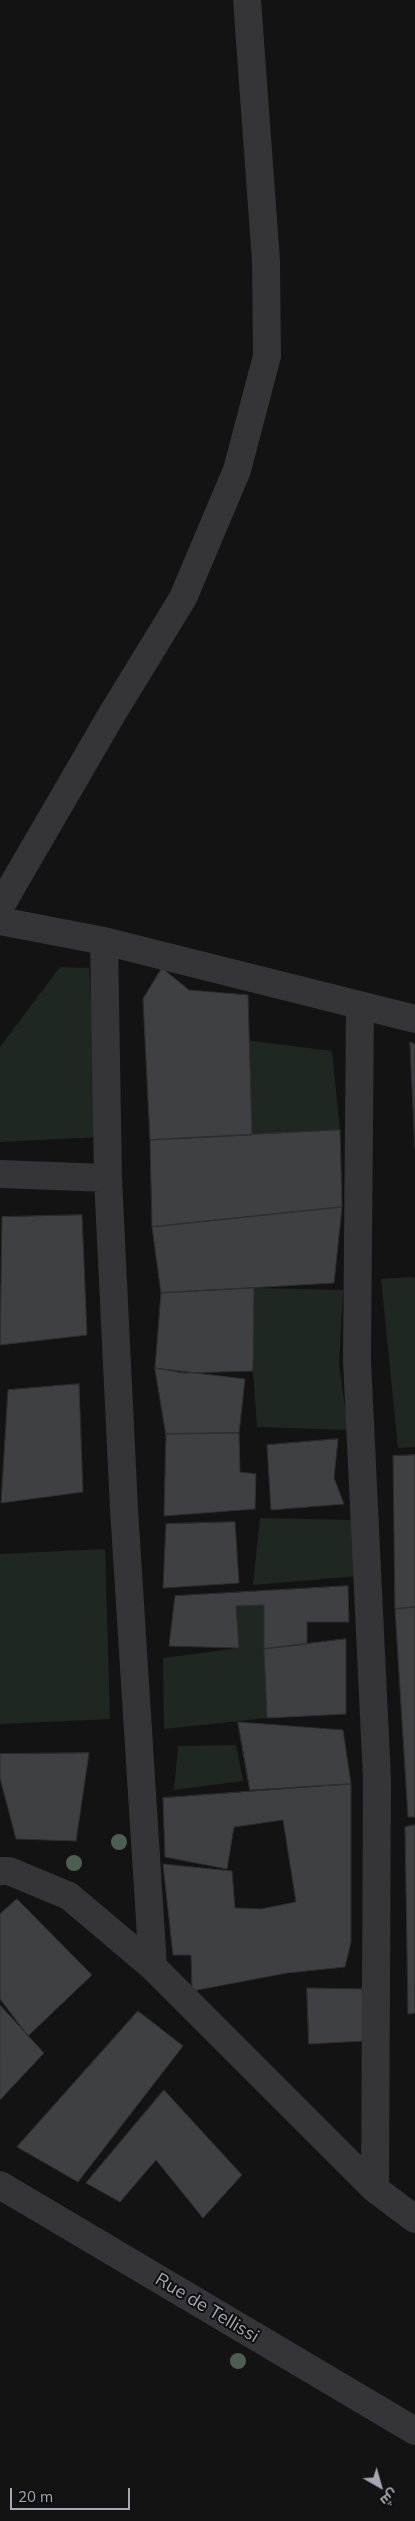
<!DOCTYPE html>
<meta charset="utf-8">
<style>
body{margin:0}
#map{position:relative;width:415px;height:2521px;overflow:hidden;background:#131314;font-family:Mulish,Cairo,sans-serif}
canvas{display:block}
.north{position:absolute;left:355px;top:2461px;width:50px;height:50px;-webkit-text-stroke:4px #0e0e0f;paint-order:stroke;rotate:142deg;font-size:14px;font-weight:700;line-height:20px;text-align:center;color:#a5a7b4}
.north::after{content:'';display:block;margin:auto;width:18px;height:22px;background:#a5a7b4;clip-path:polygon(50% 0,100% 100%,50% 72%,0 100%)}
.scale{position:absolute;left:10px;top:2488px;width:120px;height:22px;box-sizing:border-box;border:2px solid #a5a7b4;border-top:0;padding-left:6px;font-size:15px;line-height:18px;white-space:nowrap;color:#a5a7b4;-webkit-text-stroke:4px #0e0e0f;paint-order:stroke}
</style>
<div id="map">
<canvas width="415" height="2521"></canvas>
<div class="north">ش</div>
<div class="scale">20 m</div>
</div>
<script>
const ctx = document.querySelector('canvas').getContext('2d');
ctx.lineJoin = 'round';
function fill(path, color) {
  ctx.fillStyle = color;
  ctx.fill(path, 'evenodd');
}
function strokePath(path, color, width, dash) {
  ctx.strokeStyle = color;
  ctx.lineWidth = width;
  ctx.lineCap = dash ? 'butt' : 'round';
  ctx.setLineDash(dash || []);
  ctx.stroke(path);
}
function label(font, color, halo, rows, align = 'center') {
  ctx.font = font + ' Mulish,sans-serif';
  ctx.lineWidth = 4;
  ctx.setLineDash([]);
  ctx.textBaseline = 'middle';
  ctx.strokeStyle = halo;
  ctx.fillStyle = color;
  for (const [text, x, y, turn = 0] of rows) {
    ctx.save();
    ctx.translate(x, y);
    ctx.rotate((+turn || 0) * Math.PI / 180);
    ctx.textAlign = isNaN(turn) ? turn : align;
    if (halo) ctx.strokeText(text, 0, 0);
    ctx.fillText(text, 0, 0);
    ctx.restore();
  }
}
const green = new Path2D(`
 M60 967 89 968 100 1137 0 1142V1047Z
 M245 1040 332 1051 340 1130 252 1135Z
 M411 1277 415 1278V1447L398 1448 381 1279Z
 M254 1288 343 1290 339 1364 348 1430 257 1427 253 1371Z
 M260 1518 352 1520 359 1576 253 1585Z
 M105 1549 110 1719 0 1724V1554Z
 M264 1605 267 1718 164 1729 163 1658 239 1648 236 1606Z
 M236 1745 243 1781 174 1790 178 1746Z`);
const building = new Path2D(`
 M162 968 189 990 248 995 252 1135 150 1140 143 999Z
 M410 1042 415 1044V1148Z
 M340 1130 342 1207 152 1227 150 1140Z
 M342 1207 334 1283 161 1293 152 1227Z
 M82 1215 87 1335 0 1345 2 1217Z
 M254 1288 253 1371 184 1373 155 1368 161 1293Z
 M155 1368 245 1379 239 1433 166 1434Z
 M79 1384 83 1492 1 1503 8 1390Z
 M239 1433 240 1472 256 1474 255 1509 164 1516 166 1434Z
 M338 1439 334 1478 344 1504 271 1510 267 1445Z
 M415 1455V1607L395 1609 393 1456Z
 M235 1522 239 1583 163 1588 166 1524Z
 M348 1586 349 1622H307V1644L264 1649V1605L236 1606 239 1648 169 1646 175 1596Z
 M415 1607V1817H408L395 1609Z
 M346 1639V1714L267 1718 264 1649Z
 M238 1722 343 1730 351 1784 250 1790Z
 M89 1753 76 1841 16 1839 0 1778V1754Z
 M351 1784V1942L345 1967 287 1973 192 1991 191 1955H173L163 1864 232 1871 235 1908 261 1909 296 1902 283 1820 234 1827 227 1869 165 1857 163 1798Z
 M415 1825V2013L408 2014 405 1827Z
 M17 1899 92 1975 28 2036 0 1999V1914Z
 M307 1988 362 1989 365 2041 309 2044Z
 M0 2005 44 2053 0 2100Z
 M138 2011 183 2046 78 2182 17 2147Z
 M164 2090 242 2175 203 2218 156 2160 120 2202 86 2183Z`);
const minor = new Path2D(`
 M0 907 112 714 183 598 237 470 267 356 266 261 247 0
 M0 921 104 941 415 1019
 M104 941 108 1178 124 1509 153 1967
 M360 1006 357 1360 377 1779 375 2189
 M0 1174 108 1178
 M0 1871H9L69 1896 153 1967 375 2189 415 2219
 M0 2185 415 2431`);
const trees = [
 [119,1842],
 [74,1863],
 [238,2361]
];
const streetNames = [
 ["Rue de Tellissi",207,2308,31]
];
fill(green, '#1f2721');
fill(building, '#3f4044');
strokePath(building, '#2e2d30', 1);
strokePath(minor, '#343439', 28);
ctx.fillStyle = '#4d5f53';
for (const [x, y] of trees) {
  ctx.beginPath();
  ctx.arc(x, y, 8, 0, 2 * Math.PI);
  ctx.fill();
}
label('18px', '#a5a7b4', '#0e0e0f', streetNames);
</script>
